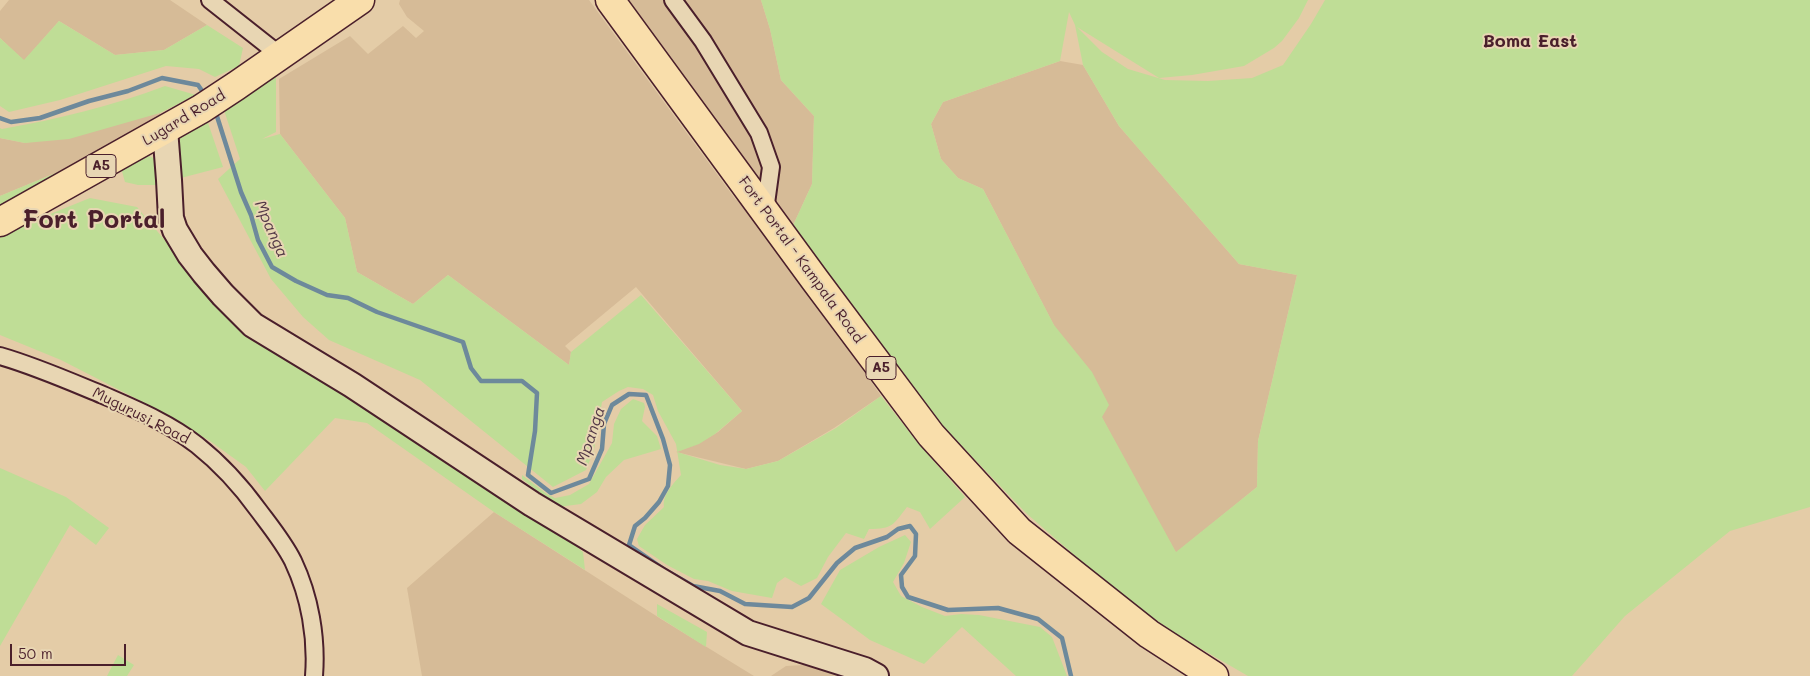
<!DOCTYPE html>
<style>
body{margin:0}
#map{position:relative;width:1810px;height:676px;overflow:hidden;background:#e4cca7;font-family:Mali,sans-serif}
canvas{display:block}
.scale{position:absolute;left:10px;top:644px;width:116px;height:22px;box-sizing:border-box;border:2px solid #4a1f2b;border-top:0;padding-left:6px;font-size:15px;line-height:18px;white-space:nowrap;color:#4a1f2b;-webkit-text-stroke:4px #e8d6b3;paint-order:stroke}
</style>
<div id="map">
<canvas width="1810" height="676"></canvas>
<div class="scale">50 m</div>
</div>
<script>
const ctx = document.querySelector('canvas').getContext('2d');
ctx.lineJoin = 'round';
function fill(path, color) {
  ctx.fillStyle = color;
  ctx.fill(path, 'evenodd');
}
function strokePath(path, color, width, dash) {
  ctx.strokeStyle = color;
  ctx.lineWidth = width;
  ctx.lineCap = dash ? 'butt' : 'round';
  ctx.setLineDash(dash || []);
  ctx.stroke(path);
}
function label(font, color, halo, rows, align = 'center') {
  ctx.font = font + ' Mali,sans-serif';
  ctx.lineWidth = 4;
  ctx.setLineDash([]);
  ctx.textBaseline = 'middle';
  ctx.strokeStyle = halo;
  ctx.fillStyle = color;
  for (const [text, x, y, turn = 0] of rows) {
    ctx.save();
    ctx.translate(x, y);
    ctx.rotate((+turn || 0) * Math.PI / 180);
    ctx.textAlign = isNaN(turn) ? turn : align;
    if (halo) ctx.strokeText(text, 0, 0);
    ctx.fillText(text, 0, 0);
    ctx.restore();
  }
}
const built = new Path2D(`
 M9 0H170L207 25 164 50 115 55 59 21 24 61 0 38V11Z
 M400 0H589L736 200 743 195 881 396 834 428 778 461 746 469 676 452 699 443 718 432 742 411 636 287 565 346 571 352 569 365 448 275 413 304 357 272 345 218 280 134 279 79 350 36 368 54 403 26 416 38 424 31 407 17 399 4Z
 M628 0H761L770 29 781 80 814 116 812 184 790 232Z
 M1060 61 1083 65 1119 126 1239 264 1297 275 1258 441 1257 487 1176 553 1123 458 983 189 958 178 941 159 931 124 943 102Z
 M160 113 166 129 114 158 58 172 0 196V138L25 143Z
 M494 512 661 619 754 676H422L407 588Z
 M821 664 856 676H771L786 666Z`);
const green = new Path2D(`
 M761 0H1308L1299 18 1282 41 1274 48 1244 66 1192 75 1159 78 1077 27 1102 52 1128 69 1165 80 1208 81 1252 78 1283 65 1311 24 1325 0H1810V507L1730 531 1625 616 1572 676H1248L1179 636 1119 594 1026 513 913 395 790 232 812 184 814 116 781 80 770 29ZM1069 12 1075 25 1083 65 1119 126 1138 148 1239 264 1297 275 1258 441 1257 487 1176 552 1102 417 1109 405 1092 372 1054 325 983 189 958 178 941 159 931 124 943 102 1060 61Z
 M59 21 115 55 164 50 207 25 243 48 239 66 215 77 199 69 166 66 60 100 9 112 0 106V38L24 60Z
 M276 73V132L262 139 280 134 345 218 357 272 413 304 448 275 569 365 571 352 641 295 742 411 715 434 699 444 677 452 720 465 746 469 778 461 836 428 881 396 918 443 965 497 930 529 920 512 907 507C893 525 893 529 869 529L864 539 846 533 828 557 817 578 801 586 785 577 777 583 772 598 732 591 708 581 694 579 667 565 639 546 637 539 645 525 664 507C662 495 673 484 681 475L676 444 658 411 653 395 643 389 628 387 619 391 602 402 594 450 586 470 553 487 420 380 329 340 303 317 271 279 218 179 240 159 222 104Z
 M165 86 196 95 160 113 69 139 25 143 0 138V128L2 129C58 119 112 106 165 86Z
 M205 114 223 167 177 179 176 135Z
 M149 156 162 162 165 172 157 185H138L125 182 121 168 136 158Z
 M58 172 0 208V196Z
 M90 198 137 207 193 274 535 513 583 552 585 570 494 512 367 423 335 418 265 491 246 467 210 441 137 399 61 360 0 335V238L23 225Z
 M633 399 644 403 645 407 642 421 657 436 661 449 624 460 606 477 597 492 581 504 558 507 522 479V475L547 494 555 498 570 495 589 484 612 443 614 424 621 409Z
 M0 468 66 497 109 528 96 545 70 525 0 646Z
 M905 535 911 542 904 563 893 582 901 596 922 607 945 616 961 614 979 615 1040 627 1052 637 1067 676H1016L962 627 924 664 870 640 821 604 840 570 879 547Z
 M657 604 707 632 706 647 657 616Z
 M118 655 134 665 127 676H107Z`);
const stream = new Path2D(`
 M215 110 241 192 251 215 258 240 272 267 296 281 327 295 348 298 377 312 463 342 471 368 481 381H522L537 393 535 431 528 475 551 493 589 479 602 449 604 424 612 405 629 394 646 395 663 439 670 465 668 486 659 502 645 518 635 526 629 545 665 570 693 586 720 591 745 604 792 607 809 598 837 563 855 548 887 537 898 529 910 526 916 534 915 556 901 575 902 587 908 597 948 610 998 608 1038 619 1062 638 1071 676
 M0 118 11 122 40 118 89 101 128 91 162 78 198 85 205 95`);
const street = new Path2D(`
 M210 0 281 56
 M673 0 703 41 759 133 771 167 765 211
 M0 356C35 366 69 381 103 395 135 409 169 423 197 445 221 464 241 486 259 511 271 527 284 543 293 561 310 597 317 638 314 676`);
const secondary = new Path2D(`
 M165 129 169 180 171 218 175 230 190 255 204 273 223 295 253 325 352 385 532 504 748 633 865 670 876 676`);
const highway = new Path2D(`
 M610 0 815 280 931 435 1019 531 1149 634 1214 676
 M0 222 201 109 236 86 360 0`);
const shields = [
 [101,166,30],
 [881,368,30]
];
const shieldNames = [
 ["A5",101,166],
 ["A5",881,368]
];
const streetNames = [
 ["Lugard Road",184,118,-31],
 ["Fort Portal - Kampala Road",801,260,54],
 ["Mugurusi Road",141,416,27]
];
const waterNames = [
 ["Mpanga",271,229,66],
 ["Mpanga",591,436,-72]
];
const quarterNames = [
 ["Boma East",1530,41]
];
const townNames = [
 ["Fort Portal",94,220]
];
fill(built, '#d6bb97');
fill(green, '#bfdd96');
strokePath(stream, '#6d899b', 4.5);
strokePath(street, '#4a1f2b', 20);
strokePath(secondary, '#4a1f2b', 28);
strokePath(highway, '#4a1f2b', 31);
strokePath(street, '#e8d6b3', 16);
strokePath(secondary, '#e8d6b3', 24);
strokePath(highway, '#f9deab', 28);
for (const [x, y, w] of shields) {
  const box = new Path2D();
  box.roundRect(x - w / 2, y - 11.5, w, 23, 4);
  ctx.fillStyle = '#e8d6b3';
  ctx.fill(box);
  strokePath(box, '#4a1f2b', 1);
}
label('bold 14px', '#4a1f2b', null, shieldNames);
label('15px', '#4a1f2b', '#e8d6b3', streetNames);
label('italic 16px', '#533947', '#e8d6b3', waterNames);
label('bold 18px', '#4a1f2b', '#e8d6b3', quarterNames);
label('bold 25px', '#4a1f2b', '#e8d6b3', townNames);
</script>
